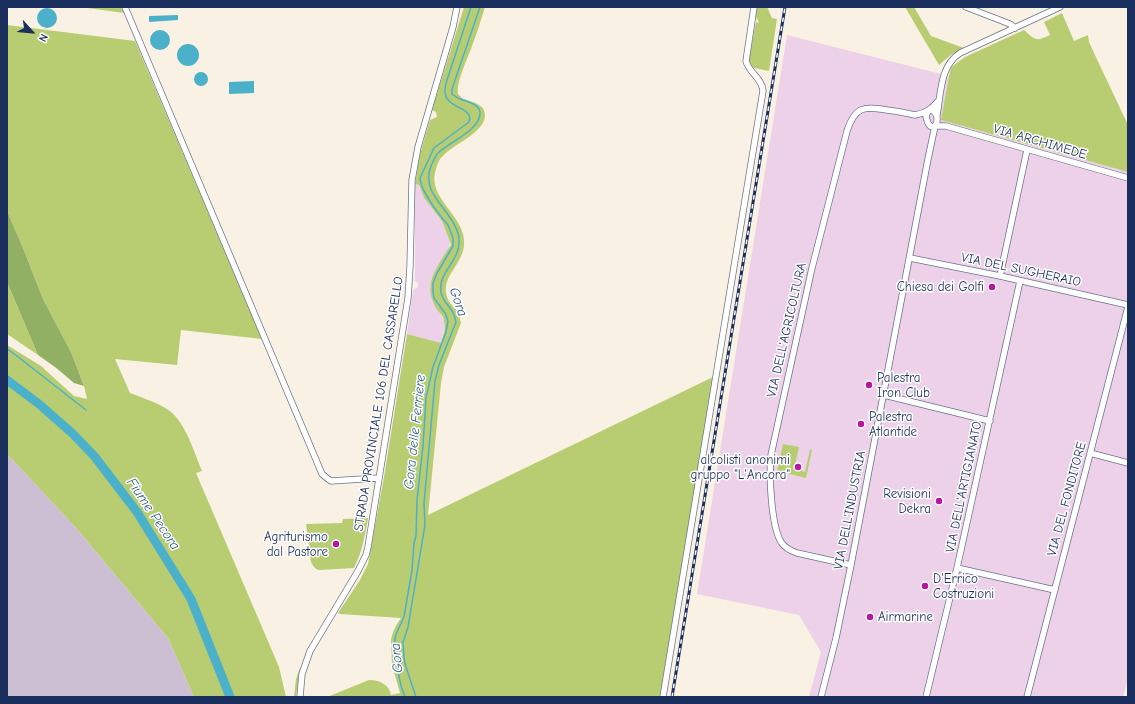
<!DOCTYPE html>
<style>
body{margin:0}
#map{position:relative;width:1135px;height:704px;overflow:hidden;background:#f9f1e3;font-family:"Comic Neue",sans-serif}
canvas{display:block}
.frame{position:absolute;inset:0;border:8px solid #1b2f5e;pointer-events:none}
.north{position:absolute;left:12px;top:12px;width:40px;height:40px;-webkit-text-stroke:3px #fff;paint-order:stroke;rotate:117deg;font-size:11px;font-weight:700;line-height:16px;text-align:center;color:#1b2f5e}
.north::after{content:'';display:block;margin:auto;width:14px;height:18px;background:#1b2f5e;clip-path:polygon(50% 0,100% 100%,50% 72%,0 100%)}
</style>
<div id="map">
<canvas width="1135" height="704"></canvas>
<div class="frame"></div>
<div class="north">N</div>
</div>
<script>
const ctx = document.querySelector('canvas').getContext('2d');
ctx.lineJoin = 'round';
function fill(path, color) {
  ctx.fillStyle = color;
  ctx.fill(path, 'evenodd');
}
function strokePath(path, color, width, dash) {
  ctx.strokeStyle = color;
  ctx.lineWidth = width;
  ctx.lineCap = dash ? 'butt' : 'round';
  ctx.setLineDash(dash || []);
  ctx.stroke(path);
}
function label(font, color, halo, rows, align = 'center') {
  ctx.font = font + ' "Comic Neue",sans-serif';
  ctx.lineWidth = 3;
  ctx.setLineDash([]);
  ctx.textBaseline = 'middle';
  ctx.strokeStyle = halo;
  ctx.fillStyle = color;
  for (const [text, x, y, turn = 0] of rows) {
    ctx.save();
    ctx.translate(x, y);
    ctx.rotate((+turn || 0) * Math.PI / 180);
    ctx.textAlign = isNaN(turn) ? turn : align;
    if (halo) ctx.strokeText(text, 0, 0);
    ctx.fillText(text, 0, 0);
    ctx.restore();
  }
}
const built = new Path2D(`
 M787 35 949 76 941 120 1128 172V678L1123 697H809L821 652 799 615 697 594Z
 M415 184 419 185 424 198 442 221 450 242 438 310 443 318 445 323 441 343 407 334 413 290 418 287V283L415 281Z`);
const industrial = new Path2D(`
 M7 455 12 459 77 529 168 638 194 697H7Z`);
const green = new Path2D(`
 M80 7H121L124 13Z
 M464 7H485C481 20 477 33 472 46 468 58 456 82 458 94 459 95 461 97 462 98 470 102 485 103 485 115 485 133 453 144 443 156 439 159 437 165 436 169 427 195 457 211 463 234 470 260 443 272 446 293 447 301 453 306 457 311 459 315 460 319 461 323L444 367 441 383 428 515 713 377 662 697H327L369 680C379 680 389 684 391 695L400 693 392 665 391 639 393 632 397 624 401 618 340 614 338 613 360 580 368 564 384 477 407 334 441 343C443 336 446 328 444 321 444 317 441 314 438 311 432 302 429 293 431 282 434 270 442 259 448 249L451 245 450 242 442 221 424 198 419 185 415 184 420 154 430 120 437 117 436 112 432 110Z
 M757 7H767L772 18 777 19 769 71 750 67 749 60 756 21 757 23 759 22 755 16Z
 M905 7H914L931 36 964 48 952 54 939 65Z
 M1062 13 1074 41 1088 35 1089 42 1094 53 1128 125V172L941 120 949 76 951 68 954 65 965 57 1024 30C1035 40 1036 42 1050 35L1044 22Z
 M7 25 135 41 262 339 181 330 177 365 115 359 130 393C140 397 158 403 167 409 185 420 194 452 202 471L196 473 279 667 286 697H194L168 638 77 529 12 459 7 455V345L41 366 74 396 87 399 84 386 71 352 43 299 23 248 7 211Z
 M7 282 38 355 7 334Z
 M783 444 799 447 794 469 805 472 810 449 812 450 806 478 777 471Z
 M368 518C365 536 362 552 354 568L319 570C315 569 313 566 311 562L306 524 342 523 343 519Z
 M300 667 296 697H294L296 679Z`);
const forest = new Path2D(`
 M7 211 23 248 43 299 71 352 84 386 74 383 55 367 38 355 7 282Z`);
const water = new Path2D(`
 M37 18a10 10 0 1 1 20 0a10 10 0 1 1-20 0Z
 M178 15V20L149 22V16Z
 M150 40a10 10 0 1 1 20 0a10 10 0 1 1-20 0Z
 M177 55a11 11 0 1 1 22 0a11 11 0 1 1-22 0Z
 M194 79a7 7 0 1 1 14 0a7 7 0 1 1-14 0Z
 M254 81V93L229 94V82Z`);
const stream = new Path2D(`
 M7 349 17 356 86 410
 M405 697 401 686 397 666 395 647V639L396 634 404 617 412 570 414 543 416 536 417 500 423 446 426 398 433 367 446 332 448 321 445 313 434 298 433 292V283L437 273 453 246V238L448 225 442 218 433 206 424 191 421 184 420 178 434 148 469 122C475 106 444 110 445 90 445 86 446 83 447 80L471 7
 M416 697 406 667 404 658 403 642 408 627 425 525 424 503 435 381 439 365 456 322C455 319 455 316 453 313 450 306 442 301 441 292 437 271 465 259 458 233 451 209 420 194 431 166 433 162 435 156 438 153 449 142 479 131 480 114 481 104 467 102 460 99 457 98 455 96 452 94V89L480 7`);
const river = new Path2D(`
 M7 380 39 404 73 434 95 457 137 512 191 599 230 697`);
const minor = new Path2D(`
 M125 7 322 474 328 479 331 481 379 478
 M966 7 1010 24 1015 28
 M931 110C938 112 939 122 934 127 928 127 927 121 926 116L928 111Z
 M937 115C941 93 940 66 960 53L1060 7
 M910 258 1000 276 1128 305
 M1000 276 1027 150
 M884 395 990 421
 M1090 453 1128 463
 M851 565 797 553C791 551 785 548 781 542 771 525 769 476 771 455L812 268 847 131C855 106 865 106 887 110 897 111 906 113 915 115 926 113 932 109 939 100
 M957 568 1055 590
 M300 697 302 674 310 651 358 571 366 555 368 547 408 298 410 267 412 180 418 147 453 27 457 7
 M663 697 763 91C762 78 749 73 746 61L754 7
 M821 697 836 638 851 565 928 159 935 126H946L1128 178
 M926 697 957 568 1020 281
 M1027 697 1128 307`);
const rail = new Path2D(`
 M672 697 785 7`);
const markers = [
 [992,287,4,"#b5179e"],
 [869,385,4,"#b5179e"],
 [861,424,4,"#b5179e"],
 [798,467,4,"#b5179e"],
 [939,501,4,"#b5179e"],
 [336,544,4,"#b5179e"],
 [925,586,4,"#b5179e"],
 [870,617,4,"#b5179e"]
];
const streetNames = [
 ["VIA ARCHIMEDE",1040,142,16],
 ["VIA DEL SUGHERAIO",1021,270,12],
 ["VIA DELL'AGRICOLTURA",787,330,-77],
 ["STRADA PROVINCIALE 106 DEL CASSARELLO",379,404,-81],
 ["VIA DELL'ARTIGIANATO",964,487,-78],
 ["VIA DEL FONDITORE",1067,499,-75],
 ["VIA DELL'INDUSTRIA",850,510,-79]
];
const poiNames = [
 ["Chiesa dei Golfi",984,287],
 ["Palestra",877,378,"left"],
 ["Iron Club",877,393,"left"],
 ["Palestra",869,417,"left"],
 ["Atlantide",869,432,"left"],
 ["alcolisti anonimi",790,460],
 ["gruppo \"L'Ancora\"",790,475],
 ["Revisioni",931,494],
 ["Dekra",931,509],
 ["Agriturismo",328,537],
 ["dal Pastore",328,552],
 ["D'Errico",933,579,"left"],
 ["Costruzioni",933,594,"left"],
 ["Airmarine",878,617,"left"]
];
const waterNames = [
 ["Gora",458,302,71],
 ["Gora delle Ferriere",415,432,-84],
 ["Fiume Pecora",153,514,56],
 ["Gora",397,658,-96]
];
fill(built, '#edd1e9');
fill(industrial, '#ccbfd4');
fill(green, '#b8cd71');
fill(forest, '#92b063');
fill(water, '#4bb1ca');
strokePath(stream, '#4bb1ca', 1.5);
strokePath(river, '#4bb1ca', 9);
strokePath(minor, '#69738d', 7);
strokePath(minor, '#fff', 5.5);
strokePath(rail, '#1b2f5e', 3);
strokePath(rail, '#fff', 1.5, [4.5]);
for (const [x, y, r, color] of markers) {
  const dot = new Path2D();
  dot.arc(x, y, r, 0, 2 * Math.PI);
  ctx.fillStyle = color;
  ctx.fill(dot);
  strokePath(dot, '#fff', 1.5);
}
label('13px', '#1b2f5e', '#fff', streetNames);
label('13px', '#1b2f5e', '#fff', poiNames, 'right');
label('italic 14px', '#2c5c84', '#fff', waterNames);
</script>
